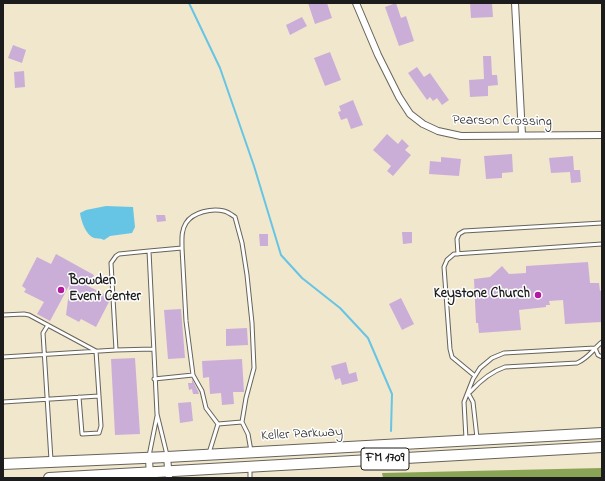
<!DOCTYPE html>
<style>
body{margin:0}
#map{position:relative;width:605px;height:481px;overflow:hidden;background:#f0e7cd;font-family:"Indie Flower",sans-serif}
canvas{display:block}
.frame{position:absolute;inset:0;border:4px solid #1c1c1c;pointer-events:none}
</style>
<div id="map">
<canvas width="605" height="481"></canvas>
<div class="frame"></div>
</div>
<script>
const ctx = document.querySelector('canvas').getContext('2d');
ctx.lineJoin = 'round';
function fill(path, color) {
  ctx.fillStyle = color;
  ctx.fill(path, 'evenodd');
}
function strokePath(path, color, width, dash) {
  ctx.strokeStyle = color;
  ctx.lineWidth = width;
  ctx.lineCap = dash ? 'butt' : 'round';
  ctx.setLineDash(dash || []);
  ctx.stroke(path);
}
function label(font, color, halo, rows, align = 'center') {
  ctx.font = font + ' "Indie Flower",sans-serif';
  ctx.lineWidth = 3;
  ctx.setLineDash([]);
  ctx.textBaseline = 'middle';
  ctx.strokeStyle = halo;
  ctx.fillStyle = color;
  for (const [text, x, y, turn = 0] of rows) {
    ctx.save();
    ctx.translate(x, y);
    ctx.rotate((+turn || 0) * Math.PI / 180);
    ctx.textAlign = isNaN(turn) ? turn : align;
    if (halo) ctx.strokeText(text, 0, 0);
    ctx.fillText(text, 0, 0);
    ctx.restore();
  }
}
const forest = new Path2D(`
 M602 468V478H383L382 473Z`);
const water = new Path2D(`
 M106 206 133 207 135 227 132 233 110 236 104 240C101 238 98 239 94 238 86 235 81 221 80 213L86 210Z`);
const stream = new Path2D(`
 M189 3 220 68 254 166 281 255 302 278 340 308 368 338 392 394 391 431`);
const building = new Path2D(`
 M308 3H327L332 18 315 24Z
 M396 3 401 18 406 16 414 41 399 46 385 7Z
 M470 3H492L493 17 471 18Z
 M302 17 307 26 290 35 286 25Z
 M13 45 26 50 22 63 8 58Z
 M330 52 341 80 325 86 314 58Z
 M483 56H491L492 75H497L498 85 488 86V96L470 97 469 80 484 79Z
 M417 67 424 77 430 73 449 100 442 105 437 98 433 101 430 97 427 100 408 73Z
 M24 71 25 87 15 88 14 72Z
 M353 100 363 125 351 129 347 118 341 120 338 112 341 111 339 106Z
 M387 134 398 144 402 139 409 146 405 150 411 155 393 176 387 171 391 166 373 150Z
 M512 154 513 172 502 173V178L486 179 484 156Z
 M573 156 574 170H580L581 182 571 183 570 172 551 173 549 158Z
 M441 157 461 159 459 176 429 174 430 161 441 162Z
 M156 215H165L166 221 157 222Z
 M402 232H412V243L403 244Z
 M259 234H268V246H260Z
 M56 254 94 275 88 286 110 297V300L96 327 81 319 79 322 66 315 70 284 50 321 37 314 44 302 24 292 26 289 22 286 37 257 51 264Z
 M588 262 590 283H599L600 291 602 290V322L565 324 563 300 549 301 550 305H546V307L519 310 521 330 479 333 478 323H476L474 279 490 277 502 266 509 274 526 273V266Z
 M401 298 414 324 402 330 389 304Z
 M181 309 185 358 168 359 164 310Z
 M247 328 248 345 226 346V329Z
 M135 358 140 434 115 435 111 359Z
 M242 359 244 392H233L234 404 222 405 221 393 210 394 209 377 203 378 202 361Z
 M346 362 349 374 356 372 358 381 342 385 340 378 335 380 331 366Z
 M192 379 198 391 199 394H193L192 389 189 390 188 383H192Z
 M191 402 193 421 180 423 178 403Z`);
const lane = new Path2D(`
 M182 248C182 239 181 231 186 223 193 212 212 208 224 211 228 212 232 215 235 217L242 243 247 275 252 323 254 368 246 398 242 422
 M149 251 182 248 186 321 193 375 154 379
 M458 254 457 239 459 234 464 231 602 223
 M3 315 24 314 29 315 96 351 99 396 3 402
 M48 325 43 333 51 460
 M595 348 598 355 602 357
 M153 349 116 350 111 263 116 256 119 254 149 251 157 414 167 455
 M3 357 116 350
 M193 375 202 391 206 408 218 424
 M475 376 452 357 450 349 444 267 447 260 454 254 602 244
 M470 392C480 381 490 372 505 367L577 363C589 358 593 349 602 342
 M468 393 473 402 477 438
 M79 397 82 434 99 433 101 426 99 396
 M466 439 464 402 473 379 480 368 492 358 504 353 595 348
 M209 453 218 424 242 422 248 434 251 451
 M149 456 157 416
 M250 469V478`);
const street = new Path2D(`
 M356 3 378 55 399 97 410 114 423 124 438 131 461 136 602 135
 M515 3 522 135
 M167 457 169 478
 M149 458 150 478`);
const primary = new Path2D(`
 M3 464 167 457 602 433
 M49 478 602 447`);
const markers = [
 [61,290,4,"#b5179e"],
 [538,295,4,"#b5179e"]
];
const shields = [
 [385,459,48]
];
const shieldNames = [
 ["FM 1709",385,459]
];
const streetNames = [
 ["Pearson Crossing",502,122,1],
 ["Keller Parkway",302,435,-3]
];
const poiNames = [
 ["Bowden",69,282],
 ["Event Center",69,298],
 ["Keystone Church",530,295,"right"]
];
fill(forest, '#8aa456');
fill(water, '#66c5e4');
strokePath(stream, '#66c5e4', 2);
fill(building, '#cbaed8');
strokePath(lane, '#66635a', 5);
strokePath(street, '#66635a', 8);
strokePath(primary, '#66635a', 12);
strokePath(lane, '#fff', 3);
strokePath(street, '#fff', 6);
strokePath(primary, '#fff', 10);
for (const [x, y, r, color] of markers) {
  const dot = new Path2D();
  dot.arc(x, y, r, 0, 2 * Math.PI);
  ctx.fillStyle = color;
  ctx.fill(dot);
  strokePath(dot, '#fff', 1.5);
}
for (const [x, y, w] of shields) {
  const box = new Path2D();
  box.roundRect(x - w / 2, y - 11, w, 22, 3);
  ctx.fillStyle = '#fff';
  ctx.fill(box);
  strokePath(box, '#1c1c1c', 1);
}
label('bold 13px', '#1c1c1c', null, shieldNames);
label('14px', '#1c1c1c', '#fff', streetNames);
label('bold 14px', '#1c1c1c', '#fff', poiNames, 'left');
</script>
